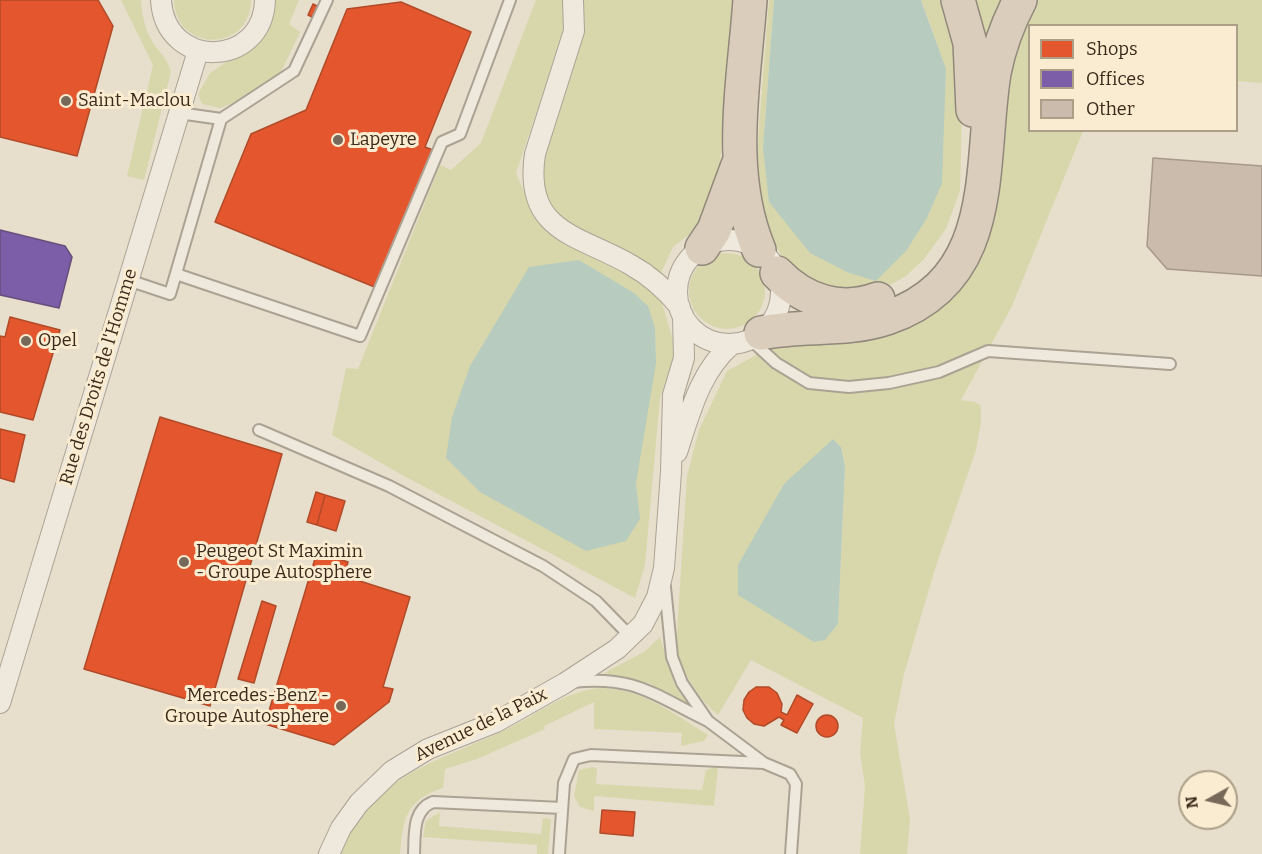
<!DOCTYPE html>
<style>
body{margin:0}
#map{position:relative;width:1262px;height:854px;overflow:hidden;background:#e7decb;font-family:Bitter,serif}
canvas{display:block}
.legend{position:absolute;left:1028px;top:24px;width:210px;height:108px;box-sizing:border-box;background:#f9ecd0;border:2px solid #ad9e88;margin:0;padding:8px 10px;list-style:none;font-size:18px;color:#3b2a1b}
.legend li{display:flex;align-items:center;gap:12px;height:30px}
.legend b{width:30px;border:2px solid #ad9e88}
.north{position:absolute;left:1178px;top:770px;width:60px;height:60px;box-sizing:border-box;background:#f9ecd0;border:2px solid #ad9e88;border-radius:50%;rotate:262deg;font-size:16px;font-weight:700;line-height:24px;text-align:center;color:#3b2a1b}
.north::after{content:'';display:block;margin:auto;width:21px;height:27px;background:#776959;clip-path:polygon(50% 0,100% 100%,50% 72%,0 100%)}
</style>
<div id="map">
<canvas width="1262" height="854"></canvas>
<ul class="legend">
<li><b style="height:16px;background:#e4572e"></b>Shops</li>
<li><b style="height:16px;background:#7b5ea7"></b>Offices</li>
<li><b style="height:16px;background:#cbbbac"></b>Other</li>
</ul>
<div class="north">N</div>
</div>
<script>
const ctx = document.querySelector('canvas').getContext('2d');
ctx.lineJoin = 'round';
function fill(path, color) {
  ctx.fillStyle = color;
  ctx.fill(path, 'evenodd');
}
function strokePath(path, color, width, dash) {
  ctx.strokeStyle = color;
  ctx.lineWidth = width;
  ctx.lineCap = dash ? 'butt' : 'round';
  ctx.setLineDash(dash || []);
  ctx.stroke(path);
}
function label(font, color, halo, rows, align = 'center') {
  ctx.font = font + ' Bitter,serif';
  ctx.lineWidth = 6;
  ctx.setLineDash([]);
  ctx.textBaseline = 'middle';
  ctx.strokeStyle = halo;
  ctx.fillStyle = color;
  for (const [text, x, y, turn = 0] of rows) {
    ctx.save();
    ctx.translate(x, y);
    ctx.rotate((+turn || 0) * Math.PI / 180);
    ctx.textAlign = isNaN(turn) ? turn : align;
    if (halo) ctx.strokeText(text, 0, 0);
    ctx.fillText(text, 0, 0);
    ctx.restore();
  }
}
const green = new Path2D(`
 M121 0H141C142 14 144 26 151 39 158 53 166 54 171 72L144 180 127 176 153 65Z
 M174 0H251C250 53 176 53 174 0Z
 M271 0H299L289 24 300 32 282 70 262 91 220 108 202 104 198 94 210 73 266 35 272 20Z
 M536 0H564L563 34 516 173 537 222 564 243 637 280 660 297 668 323 674 344 672 363 660 398 645 565 635 598 404 476 332 435 346 368 358 369 440 165 451 170 481 143Z
 M580 0H735L717 197 709 219 673 247 661 273 564 222 547 197 543 177 544 153Z
 M769 0H774L763 148 933 32 921 0H951L963 68 960 191 946 229 924 259 906 276 886 287 860 294 794 277 779 251 758 224 754 190Z
 M971 0H1009L990 48Z
 M1034 0H1262V83L1237 81 1236 26H1030V130L1083 131 1012 306 961 400 975 402 981 406V422L976 450 935 569 904 674 894 724 910 819 907 854H860L865 786 860 753 863 718 751 660 718 715C696 696 685 676 676 648L687 476 699 430 727 371 758 354 958 275 1004 62ZM833 439 841 447 845 466 838 624 824 640Z
 M689 291a38 38 0 1 1 76 0a38 38 0 1 1-76 0Z
 M660 637 675 686 692 709 648 683 604 673 644 652Z
 M601 688C643 689 674 714 708 735L704 741 681 746 682 733 594 729V702L544 726 545 729 477 759 445 769 443 788C406 800 403 818 400 854H341C373 772 440 762 509 728 539 713 567 690 601 688Z
 M718 766 714 806 594 796V811L580 807 574 796 579 770 593 767 597 769 596 784 702 790 706 770Z
 M440 812 439 826 541 834 543 818 551 819 548 854H537V845L423 837 426 821Z`);
const water = new Path2D(`
 M774 0H921L946 69 942 183 927 218 906 251 876 281 849 273 810 253 769 202 763 148Z
 M579 260 634 293 648 306 655 328 656 363 636 483 640 519 626 541 586 551 480 492 446 458 452 417 470 366 529 267Z
 M833 439 841 447 845 466 838 624 825 640 814 642 738 595V565L784 484Z`);
const shops = new Path2D(`
 M0 0H98L113 26 77 156 0 137Z
 M401 2 471 32 425 147 433 150 377 288 215 222 251 134 306 110 347 9Z
 M313 4 321 8 316 19 308 15Z
 M10 317 60 330 33 420 0 412V336L5 337Z
 M160 417 282 454 210 706 84 669Z
 M0 429 25 435 14 482 0 478Z
 M316 492 325 495 317 525 307 522Z
 M325 495 345 501 336 531 317 525Z
 M317 552 348 562 344 576 410 597 383 687 393 689 389 702 334 745 265 724Z
 M262 601 276 606 254 683 238 679Z
 M756 687H769L777 693 782 704 781 712 787 715 797 695 813 704 797 733 781 725 784 720 779 717 764 726 754 724 747 718 743 710 744 700 749 692Z
 M816 726a11 11 0 1 1 22 0a11 11 0 1 1-22 0Z
 M602 810 635 812 633 836 600 833Z`);
const offices = new Path2D(`
 M0 230 65 246 72 257 59 308 0 295Z`);
const building = new Path2D(`
 M1153 158 1262 166V276L1167 269 1147 246Z`);
const lane = new Path2D(`
 M221 119 294 71 327 0
 M176 274 360 336 442 142 460 134 510 0
 M128 280 170 294 221 119 179 113
 M750 339 776 363 809 383 849 387 889 383 939 372 988 351 1170 364
 M259 430 389 486 543 566 596 601 631 637
 M572 682C635 675 654 695 708 721L682 683 672 657 665 587
 M708 721 764 763
 M414 854C415 835 412 810 433 802L562 808
 M559 854 564 783 574 759 591 755 764 763 790 774 796 784 791 854`);
const street = new Path2D(`
 M161 0C165 70 263 69 265 0
 M573 0 574 31 535 154C523 233 580 235 631 265 651 276 665 289 680 307
 M677 292a52 52 0 1 1 104 0a52 52 0 1 1-104 0Z
 M677 452C690 413 700 371 732 344
 M0 703 198 51
 M329 854 341 828 359 803 392 771 428 749 496 722 565 683 617 649 643 624 657 597 664 568 671 472 673 395 684 358 683 315`);
const highway = new Path2D(`
 M750 0C744 83 726 171 759 250
 M958 0 970 43 973 110
 M702 248 714 230 738 165
 M777 273C804 301 840 313 878 299
 M761 333C803 324 846 332 887 318 1000 279 979 166 994 73 999 47 1008 23 1020 0`);
const markers = [
 [66,101,6,"#776959"],
 [338,140,6,"#776959"],
 [26,341,6,"#776959"],
 [184,562,6,"#776959"],
 [341,706,6,"#776959"]
];
const poiNames = [
 ["Saint-Maclou",78,101],
 ["Lapeyre",350,140],
 ["Opel",38,341],
 ["Peugeot St Maximin",196,552],
 ["- Groupe Autosphere",196,573],
 ["Mercedes-Benz -",329,696,"right"],
 ["Groupe Autosphere",329,717,"right"]
];
const streetNames = [
 ["Rue des Droits de l'Homme",99,377,-73],
 ["Avenue de la Paix",481,725,-26]
];
fill(green, '#d8d7ac');
fill(water, '#b7ccbe');
fill(shops, '#e4572e');
strokePath(shops, '#b14a28', 1.5);
fill(offices, '#7b5ea7');
strokePath(offices, '#684e7d', 1.5);
fill(building, '#cbbbac');
strokePath(building, '#a7988a', 1.5);
strokePath(lane, '#aca294', 14);
strokePath(street, '#aca294', 22);
strokePath(highway, '#91887b', 36);
strokePath(lane, '#eee8dd', 10);
strokePath(street, '#eee8dd', 20);
strokePath(highway, '#dacdbb', 33);
for (const [x, y, r, color] of markers) {
  const dot = new Path2D();
  dot.arc(x, y, r, 0, 2 * Math.PI);
  ctx.fillStyle = color;
  ctx.fill(dot);
  strokePath(dot, '#f9ecd0', 2);
}
label('18px', '#3b2a1b', '#f9ecd0', poiNames, 'left');
label('18px', '#3b2a1b', '#f9ecd0', streetNames);
</script>
